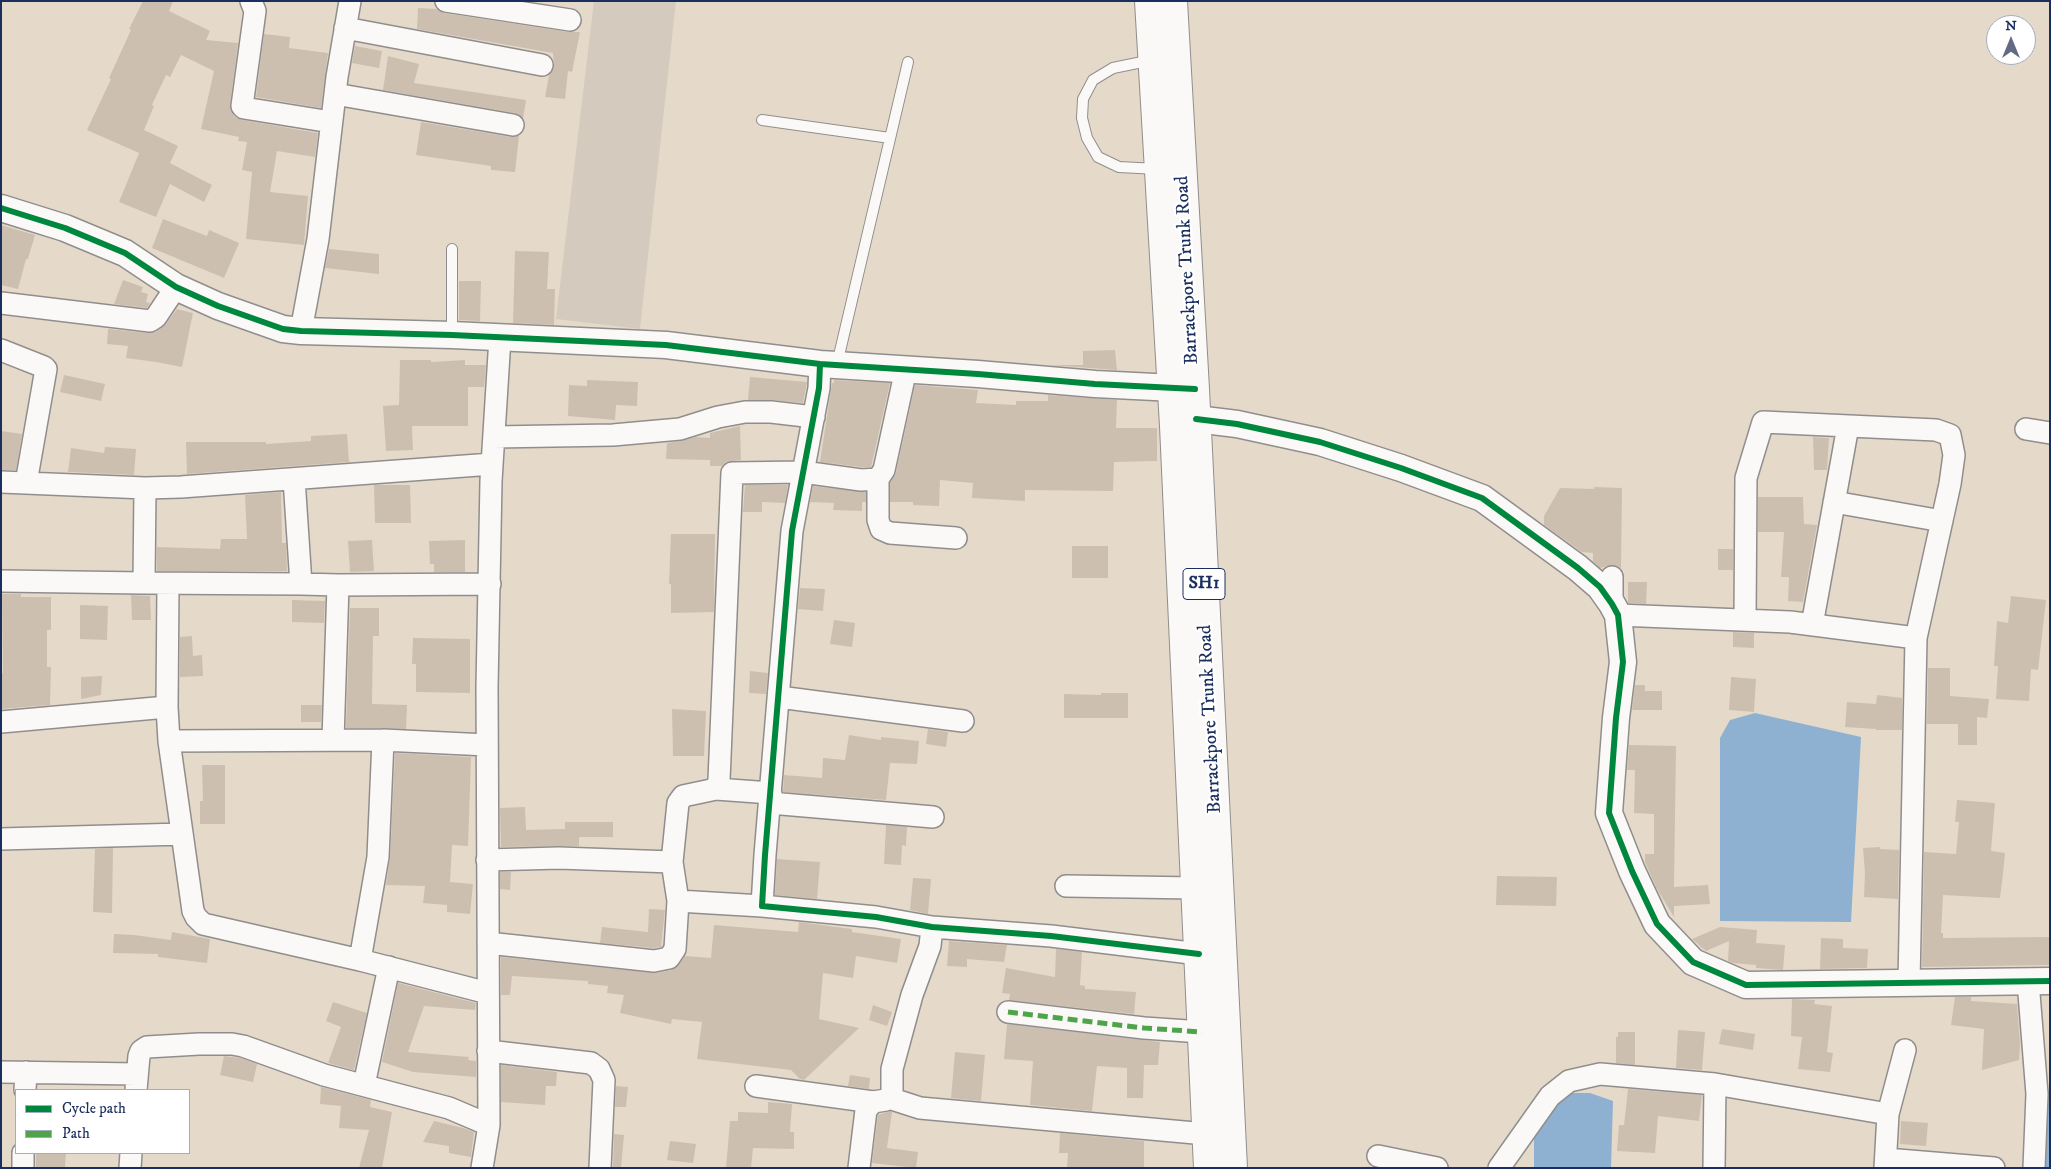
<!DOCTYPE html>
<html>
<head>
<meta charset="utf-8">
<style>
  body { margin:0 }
  #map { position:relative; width:2051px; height:1169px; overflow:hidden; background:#e5dac9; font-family:"IM FELL DW Pica",serif }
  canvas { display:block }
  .frame { position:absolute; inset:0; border:2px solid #1b2f5e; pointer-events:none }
  .legend { position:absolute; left:15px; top:1089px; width:175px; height:65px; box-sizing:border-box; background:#fff; border:1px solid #a4acbf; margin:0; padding:6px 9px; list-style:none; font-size:15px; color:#1b2f5e }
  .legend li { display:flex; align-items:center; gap:10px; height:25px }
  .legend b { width:25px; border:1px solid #a4acbf }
  .north { position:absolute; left:1986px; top:15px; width:50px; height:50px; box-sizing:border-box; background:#fff; border:1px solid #a4acbf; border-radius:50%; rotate:0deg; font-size:14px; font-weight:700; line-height:20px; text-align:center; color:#1b2f5e }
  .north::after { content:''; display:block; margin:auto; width:18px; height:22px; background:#626b83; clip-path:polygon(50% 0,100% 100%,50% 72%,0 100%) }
</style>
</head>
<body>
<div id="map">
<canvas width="2051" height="1169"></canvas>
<div class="frame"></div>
<ul class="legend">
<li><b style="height:6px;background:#00873e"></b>Cycle path</li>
<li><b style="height:6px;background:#4fa44a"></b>Path</li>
</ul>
<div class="north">N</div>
</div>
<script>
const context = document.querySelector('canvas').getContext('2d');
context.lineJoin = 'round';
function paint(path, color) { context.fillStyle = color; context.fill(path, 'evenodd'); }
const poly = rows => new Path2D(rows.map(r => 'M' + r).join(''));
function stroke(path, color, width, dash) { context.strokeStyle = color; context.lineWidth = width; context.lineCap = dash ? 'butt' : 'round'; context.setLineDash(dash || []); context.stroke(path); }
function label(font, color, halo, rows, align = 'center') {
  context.font = font + ' "IM FELL DW Pica",serif'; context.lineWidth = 4.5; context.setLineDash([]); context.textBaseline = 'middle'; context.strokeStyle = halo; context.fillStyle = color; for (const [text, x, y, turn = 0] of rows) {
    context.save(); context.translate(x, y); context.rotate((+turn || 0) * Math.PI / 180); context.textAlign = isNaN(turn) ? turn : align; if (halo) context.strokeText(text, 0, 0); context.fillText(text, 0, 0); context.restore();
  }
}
const industrial = poly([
  [594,1,676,1,640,329,556,319]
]);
const water = poly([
  [1755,713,1861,737,1851,922,1720,921,1720,738,1730,720],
  [2050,1087,2050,1168,2044,1168,2046,1093],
  [1560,1093,1590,1093,1613,1101,1611,1168,1534,1168,1534,1133]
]);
const building = poly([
  [143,1,173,1,169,11,210,31,206,40,238,43,230,104,230,110,235,117,242,120,318,133,315,157,277,151,270,192,308,196,304,245,246,239,252,172,242,170,247,142,238,141,239,137,201,129,214,71,181,55,170,77,166,75,152,105,154,106,144,130,178,146,170,163,212,185,204,202,170,184,156,217,119,202,139,153,87,130,111,79,109,78,131,30,129,29],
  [418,8,437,9,444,13,568,32,580,32,572,72,568,71,565,99,545,97,549,75,554,68,553,53,417,29],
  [264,34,290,37,289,48,328,53,321,108,256,97],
  [355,46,382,51,379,68,352,63],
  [388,56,419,64,414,83,526,100,523,119,515,113,383,90],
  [421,122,511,137,519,136,515,172,491,170,491,166,416,155],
  [163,219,207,236,209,230,239,243,224,278,152,248],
  [1,225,35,235,28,259,26,259,18,289,1,285],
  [329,249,379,254,379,274,325,268],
  [515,251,549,252,547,289,555,289,554,325,513,323],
  [123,280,143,287,141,292,148,294,146,302,150,303,147,308,114,304],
  [459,281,481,281,480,321,459,320],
  [177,309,193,313,182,367,156,362,126,358,128,346,107,344,108,329,148,333,156,332,166,324],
  [1115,350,1117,370,1049,365,1083,365,1083,351],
  [400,360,431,360,431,362,465,360,465,365,486,365,484,387,468,387,468,426,412,426,413,450,386,451,383,406,399,405],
  [64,375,105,384,101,401,60,392],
  [750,377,807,382,803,403,772,400,748,400],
  [587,380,638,382,637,406,616,405,615,420,568,416,569,385,587,386],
  [834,380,890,383,871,467,861,467,820,462,832,383,834,383],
  [915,385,978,390,976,403,1016,405,1016,401,1048,401,1048,395,1117,400,1116,428,1157,428,1157,461,1114,462,1113,491,1025,490,1025,501,972,498,973,483,940,480,939,506,913,505,913,502,890,502,890,483,896,473],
  [740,426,741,460,726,462,722,466,710,466,710,460,666,459,667,443,681,441,696,437,710,438,710,433],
  [1,431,22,434,16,470,1,470],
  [347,434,349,462,187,474,186,442,266,442,266,444,311,441,311,436],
  [1813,437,1829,438,1827,470,1814,470],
  [105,447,136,449,134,475,68,472,71,448,104,453],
  [374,485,410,485,411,523,375,523],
  [745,485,788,485,785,503,762,502,762,512,743,512],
  [813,486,866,492,866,502,862,502,862,511,833,510,834,503,810,502],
  [1594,487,1622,488,1621,568,1612,565,1600,568,1593,561,1593,553,1582,552,1544,525,1544,516,1560,488,1594,489],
  [281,492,282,543,286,543,287,571,157,571,157,547,220,549,221,539,247,539,245,495],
  [1758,497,1803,497,1804,524,1817,525,1803,602,1788,601,1789,577,1781,577,1784,532,1758,532],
  [671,534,715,534,714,612,671,613,671,584,669,584],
  [372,540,374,571,350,572,348,541],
  [465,540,465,572,434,572,434,564,430,564,429,541],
  [1072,546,1108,546,1108,578,1072,578],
  [1718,549,1733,549,1733,570,1718,570],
  [1628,582,1647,582,1646,604,1628,603],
  [800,588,825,589,823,611,798,609],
  [2,594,21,594,21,597,51,597,51,630,47,630,47,667,51,667,50,705,1,709,1,673,3,673],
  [131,595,150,596,151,620,132,620],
  [2011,596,2046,600,2038,670,2031,669,2029,701,1996,699,1998,666,1994,666,1997,621,2008,623],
  [292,600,325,601,324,623,292,622],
  [80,605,108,606,107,640,80,639],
  [350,608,379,608,379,636,373,636,372,704,407,705,406,729,346,728],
  [834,620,855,623,852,647,830,644],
  [1733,632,1754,633,1754,648,1733,647],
  [192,636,193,656,202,655,203,676,180,677,180,637],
  [413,638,470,639,470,693,416,692,416,664,412,664],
  [1928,668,1950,668,1950,696,1989,699,1987,718,1977,717,1977,745,1958,745,1958,724,1927,724],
  [750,671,768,673,766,694,749,693],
  [102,676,101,695,81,699,81,677],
  [1731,677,1756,679,1754,712,1729,710],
  [1635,685,1645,685,1645,691,1662,691,1662,710,1632,710],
  [1101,693,1128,693,1128,718,1064,718,1064,694,1101,695],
  [1877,695,1902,698,1902,730,1876,730,1876,729,1845,727,1847,702,1876,704],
  [301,705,322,705,321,722,301,722],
  [672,709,706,711,704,756,673,756],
  [928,729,948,732,946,747,926,744],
  [849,735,881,740,881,737,919,741,917,764,890,763,886,800,783,792,784,775,822,778,823,758,845,760],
  [1629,745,1676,746,1674,887,1708,885,1710,904,1674,906,1674,917,1657,889,1645,862,1645,854,1654,854,1654,814,1634,813,1635,770,1627,770],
  [395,753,471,757,468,846,452,845,450,882,473,884,470,914,447,912,447,905,423,903,425,886,386,885,390,858],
  [202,765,225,765,225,824,200,824,200,801,203,801],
  [1957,800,1995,803,1991,851,2005,853,2003,874,2000,898,1943,895,1941,933,1943,933,1943,938,2050,937,2050,965,1922,967,1924,852,1956,854,1959,822,1955,822],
  [525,807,526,830,565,829,565,822,613,822,613,837,579,837,579,846,501,847,500,808],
  [886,825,907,827,906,846,902,845,901,865,884,864],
  [1880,847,1880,849,1899,850,1898,899,1864,897,1865,873,1863,848],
  [113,848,112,913,93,912,95,849],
  [777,859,820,862,817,899,775,895],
  [500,872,511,872,510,890,500,889],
  [1497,876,1557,877,1556,906,1496,905],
  [913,878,931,879,928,914,910,910],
  [649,909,665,910,661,947,653,948,600,943,602,927,648,932],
  [799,922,852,929,852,932,901,939,897,963,856,956,853,978,823,973,819,1019,859,1028,804,1080,800,1079,791,1070,697,1059,702,1022,672,1019,671,1024,620,1013,624,995,607,993,608,986,588,984,588,981,512,976,510,995,501,995,501,957,656,973,672,970,679,965,685,956,711,958,714,925,798,932],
  [1720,927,1757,930,1756,943,1785,945,1783,970,1756,968,1756,965,1733,963,1728,961,1729,941,1706,951,1692,939],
  [172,932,210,939,207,963,158,957,158,954,113,953,114,934,134,935,171,940],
  [1821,938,1843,939,1843,948,1868,949,1867,968,1820,969],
  [949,941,1007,945,1004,962,967,959,967,967,947,966],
  [1056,949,1082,952,1080,985,1085,986,1085,989,1136,992,1134,1014,1009,1000,1010,994,1002,993,1006,968,1055,977],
  [398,983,476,1003,475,1010,424,1006,408,1052,469,1057,468,1060,476,1061,476,1077,413,1072,382,1062],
  [1955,997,1971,997,1971,1001,2017,1004,2020,1044,2019,1060,1982,1070,1984,1029,1951,1025],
  [1792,999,1815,1000,1814,1004,1832,1006,1827,1052,1833,1053,1830,1072,1798,1069,1802,1037,1791,1036],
  [333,1002,367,1013,354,1070,328,1063,341,1027,326,1021],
  [873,1005,892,1012,887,1026,869,1020],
  [1007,1024,1160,1042,1158,1065,1144,1065,1143,1098,1127,1098,1127,1068,1097,1066,1092,1111,1030,1105,1033,1061,1004,1059],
  [1722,1029,1755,1034,1753,1050,1719,1044],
  [1678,1030,1705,1032,1702,1070,1676,1068],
  [1618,1032,1635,1032,1635,1065,1616,1063,1616,1037,1618,1037],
  [955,1052,985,1055,981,1101,951,1098],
  [224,1056,240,1058,257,1064,253,1082,220,1075],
  [501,1065,557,1072,556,1086,546,1086,545,1105,501,1102],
  [850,1075,870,1078,869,1089,848,1086],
  [616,1086,628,1087,626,1107,615,1107],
  [321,1087,371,1100,370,1107,392,1112,382,1168,359,1168,369,1130,339,1128,341,1106,320,1104],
  [1628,1089,1702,1095,1699,1121,1658,1116,1655,1153,1617,1151,1619,1125,1624,1125],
  [768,1102,792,1104,790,1132,794,1132,794,1149,753,1148,751,1168,726,1168,730,1121,738,1121,738,1112,768,1113],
  [890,1111,892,1112,887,1148,918,1152,916,1168,872,1163,878,1115],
  [434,1121,463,1128,474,1132,471,1157,449,1153,449,1146,423,1142],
  [1901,1121,1928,1123,1926,1146,1900,1144],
  [1060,1133,1144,1141,1144,1168,1067,1168,1068,1153,1059,1153],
  [614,1134,624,1135,621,1168,613,1168],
  [670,1141,696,1144,693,1163,667,1160],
  [36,1153,66,1153,65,1168,36,1168]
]);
const service = poly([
  [1152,60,1113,68,1093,80,1083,99,1082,118,1087,138,1098,157,1119,167,1158,169],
  [762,120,890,138],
  [452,249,452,334],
  [837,364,908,62]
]);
const minor = poly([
  [251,1,255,11,242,106,244,108,331,122],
  [446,1,570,20],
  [345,28,542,65],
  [335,94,513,125],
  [1,303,150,321,156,317,176,287],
  [301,331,318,239,337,77,350,1],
  [1,350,44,367,46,369,26,483],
  [820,364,819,388,792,531,765,855,762,906,876,917,932,927,1051,936,1199,954],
  [2026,429,2050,433],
  [494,437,613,435,680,429,718,417,745,412,771,412,814,417],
  [294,479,301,584],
  [878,479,878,520,881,529,890,533,956,538],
  [1,482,145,488,181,487,492,464],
  [145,488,144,583,301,584,338,585,490,584],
  [1834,502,1942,521],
  [1,581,144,583],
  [1612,604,1612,577],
  [1618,615,1790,622,1916,638,1909,982],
  [1745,620,1746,478,1763,422,1936,430,1950,435,1954,455,1950,484,1916,638],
  [1812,625,1848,426],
  [779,697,963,721],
  [167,707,169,741,193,911,196,917,203,924,360,960,378,857,383,740],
  [1,722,167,707,168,584],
  [333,740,338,585],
  [169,741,383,740,487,745],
  [716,789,771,793],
  [770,803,933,817],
  [1,839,182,834],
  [487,860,559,858,672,862],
  [1066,886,1195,888],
  [678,901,762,906],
  [932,927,930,946,912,995,892,1069,892,1099,920,1108,1206,1134],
  [488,943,654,961,669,958,675,949,678,901,672,862,678,803,683,796,716,789,719,780,732,473,803,472,861,480,878,479,884,470,906,369],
  [360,960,488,993],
  [2028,981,2037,1094,2034,1168],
  [1008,1012,1144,1028,1202,1032],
  [488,1051,591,1063,599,1069,604,1080,600,1168],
  [1,1072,137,1074],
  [1715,1084,1888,1114],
  [364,1085,389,967],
  [756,1086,873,1102],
  [25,1090,26,1072],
  [136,1090,139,1056,141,1051,147,1047,199,1044,232,1044,243,1046,324,1075,449,1108,489,1125],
  [1378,1156,1437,1168],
  [1886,1159,1994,1168],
  [23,1168,23,1153],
  [130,1168,131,1153],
  [482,1168,489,1125,487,687,491,481,500,338],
  [859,1168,866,1110,873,1102,886,1100],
  [1499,1168,1550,1096,1569,1081,1600,1074,1715,1084,1714,1168],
  [1885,1168,1888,1114,1905,1050]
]);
const tertiary = poly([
  [1,208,65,228,125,253,176,287,218,306,283,329,301,331,452,335,666,345,820,364,978,374,1095,384,1194,389],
  [1196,419,1237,424,1320,442,1401,468,1482,498,1578,568,1600,587,1612,604,1618,615,1623,662,1616,718,1609,813,1632,871,1657,924,1693,962,1746,985,2050,981]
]);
const primary = poly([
  [1149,1,1174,426,1208,1168],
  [1173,1,1195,389,1233,1168]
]);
const quiet = poly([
  [1008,1012,1144,1028,1202,1032]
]);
const cycleway = poly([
  [1,208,65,228,125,253,176,287,218,306,283,329,301,331,452,335,666,345,820,364,978,374,1095,384,1195,389],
  [820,364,819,388,792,531,765,855,762,906,876,917,932,927,1051,936,1199,954],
  [1196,419,1237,424,1320,442,1401,468,1482,498,1578,568,1600,587,1612,604,1618,615,1623,662,1616,718,1609,813,1632,871,1657,924,1693,962,1746,985,2050,981]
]);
const shields = [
  [1204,584,42]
];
const shieldNames = [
  ["SH1",1204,584]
];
const streetNames = [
  ["Barrackpore Trunk Road",1188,270,-93],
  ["Barrackpore Trunk Road",1211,719,-93]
];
paint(industrial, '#d4cabe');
paint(water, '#8eb1d2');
paint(building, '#ccbfb0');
stroke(service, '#908e8d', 12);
stroke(minor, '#908e8d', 24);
stroke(tertiary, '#908e8d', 29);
stroke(primary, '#908e8d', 30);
stroke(service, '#fbf9f7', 10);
stroke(minor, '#fbf9f7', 21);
stroke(tertiary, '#fbf9f7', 26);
stroke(primary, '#fbf9f7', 28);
stroke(quiet, '#4fa44a', 5, [10, 5]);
stroke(cycleway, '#00873e', 6);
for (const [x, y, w] of shields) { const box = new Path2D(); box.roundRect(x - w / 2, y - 15.5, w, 31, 4); context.fillStyle = '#fff'; context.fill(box); stroke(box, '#1b2f5e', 1); }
label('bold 18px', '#1b2f5e', null, shieldNames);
label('19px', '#1b2f5e', '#fff', streetNames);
</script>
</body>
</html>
